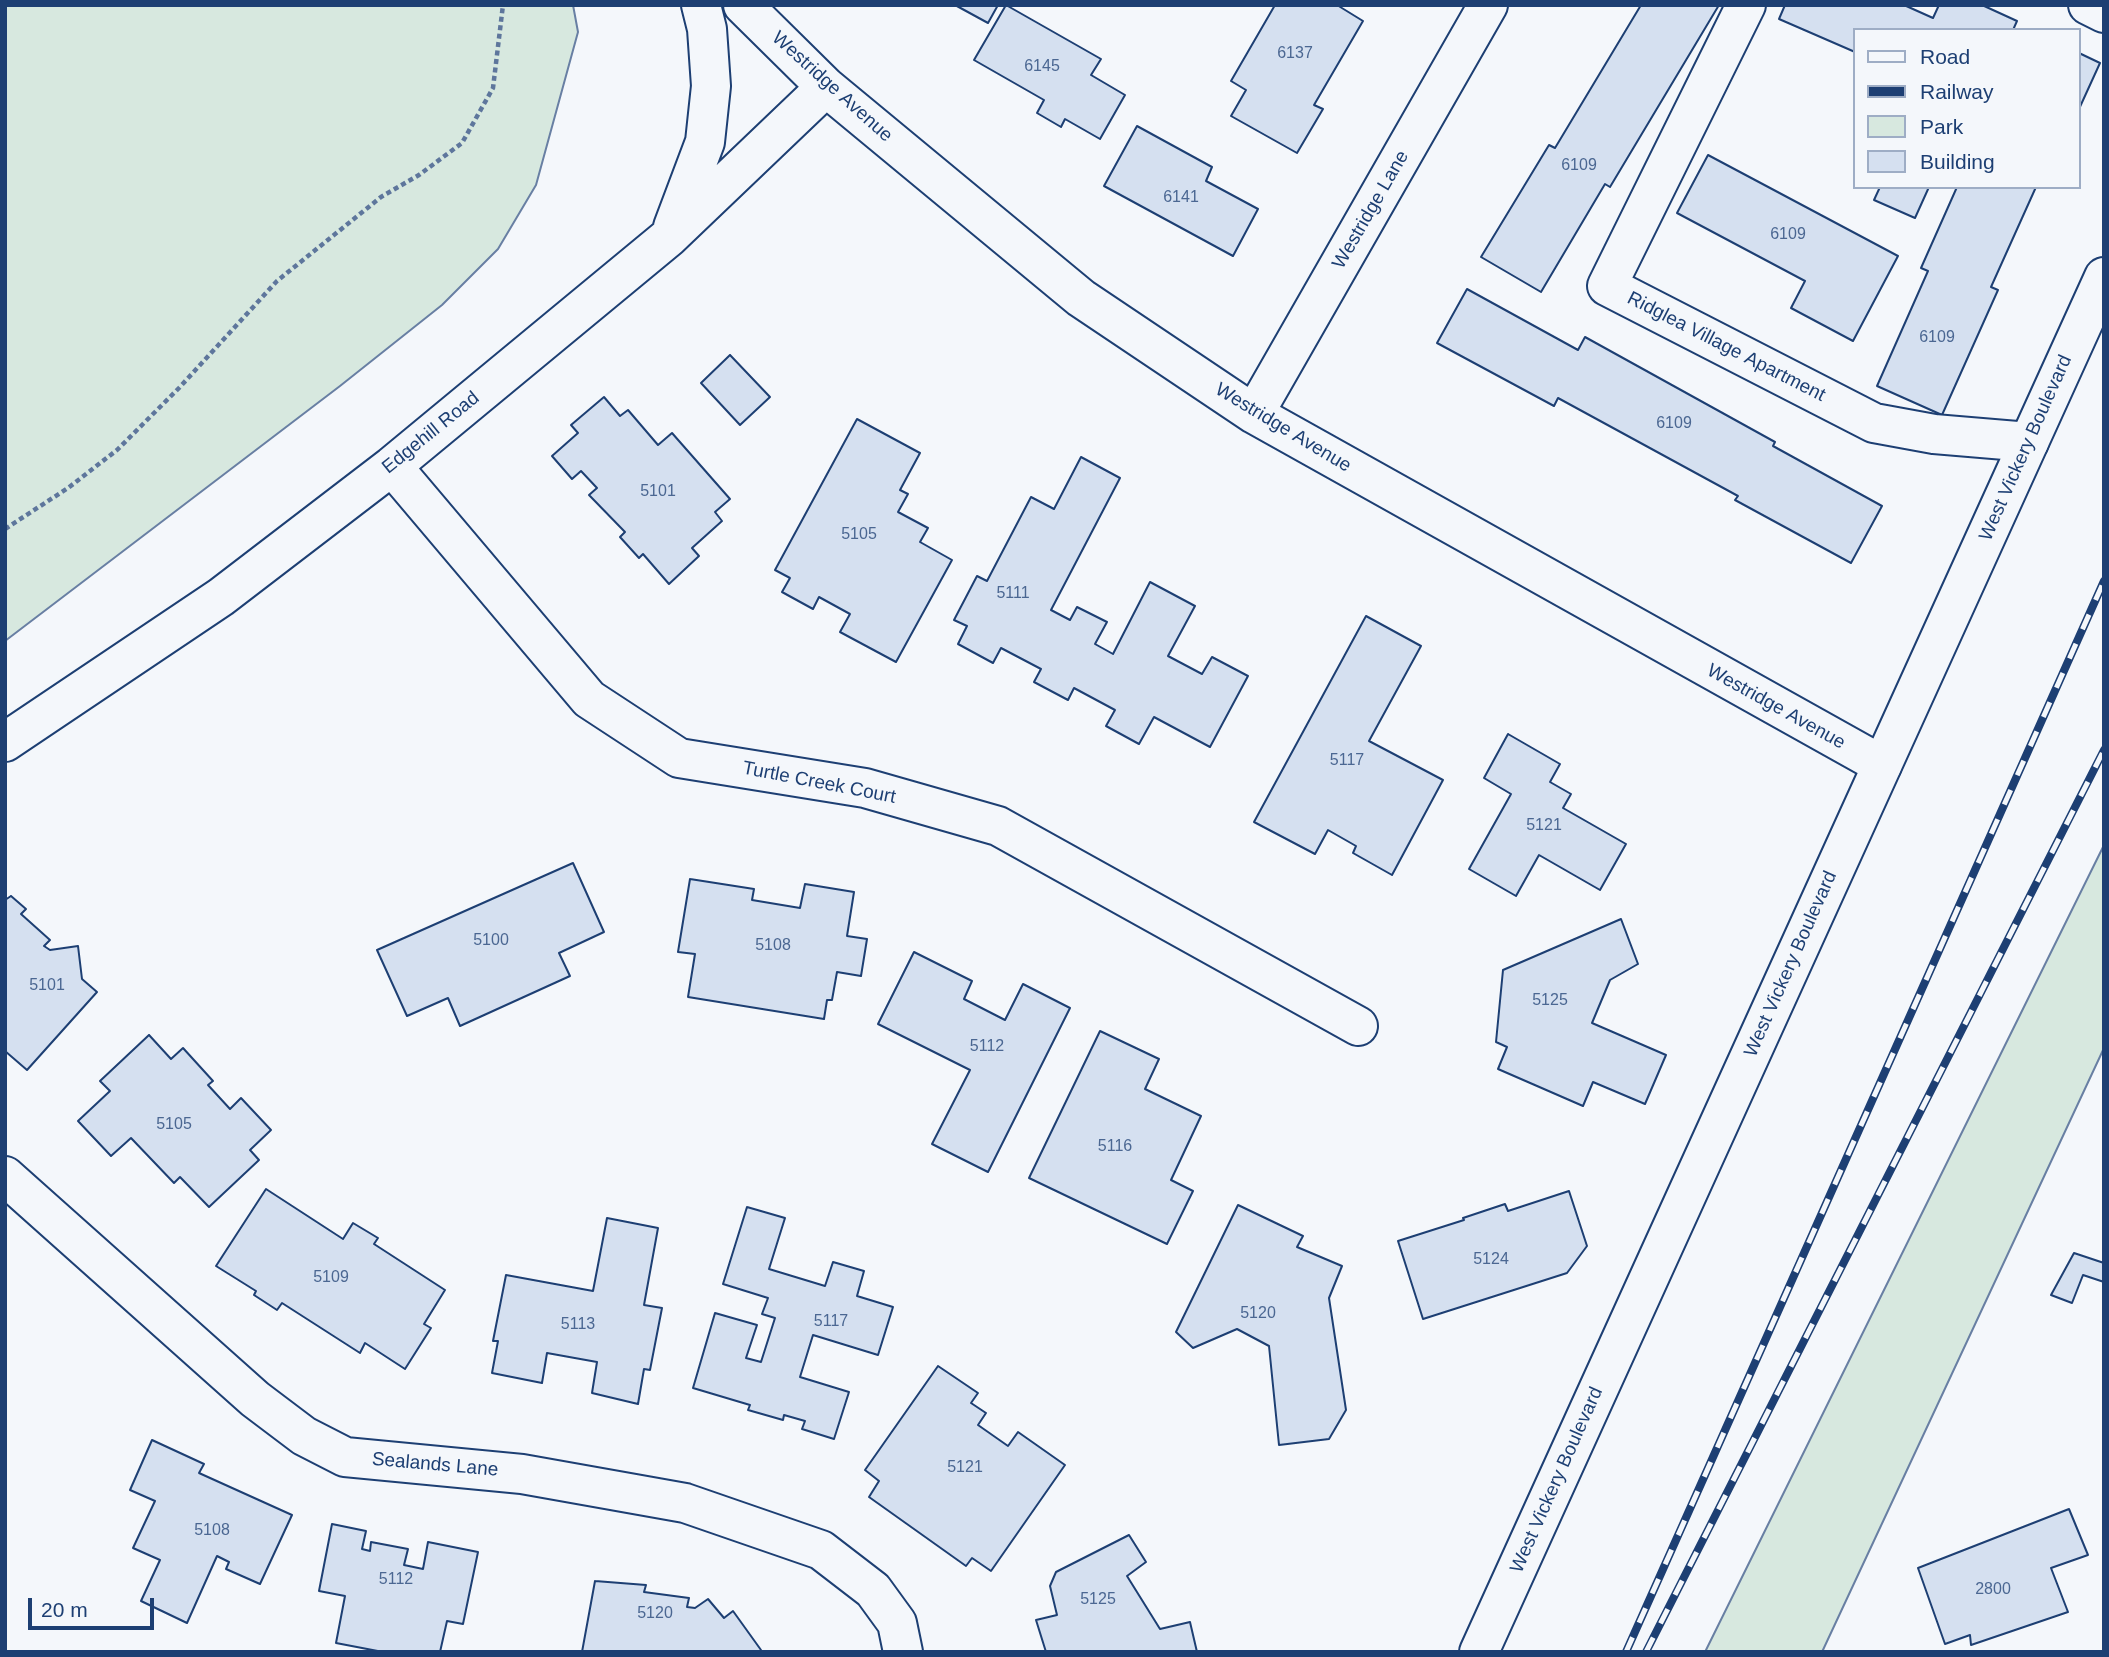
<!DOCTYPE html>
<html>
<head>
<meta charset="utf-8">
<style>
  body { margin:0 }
  #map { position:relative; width:2109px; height:1657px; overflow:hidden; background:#f4f7fb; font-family:Helvetica,sans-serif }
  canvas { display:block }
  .frame { position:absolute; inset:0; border:7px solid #1d3f73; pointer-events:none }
  .legend { position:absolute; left:1853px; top:28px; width:228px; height:161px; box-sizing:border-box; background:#f4f7fb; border:2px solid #9eadc5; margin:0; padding:9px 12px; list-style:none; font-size:21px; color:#1d3f73 }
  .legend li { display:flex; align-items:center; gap:14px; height:35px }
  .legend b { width:35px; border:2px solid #9eadc5 }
  .scale { position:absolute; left:28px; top:1598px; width:126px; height:32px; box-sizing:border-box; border:4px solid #1d3f73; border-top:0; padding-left:9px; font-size:21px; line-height:24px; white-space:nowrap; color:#1d3f73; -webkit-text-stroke:5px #f4f7fb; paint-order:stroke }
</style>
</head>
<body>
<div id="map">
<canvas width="2109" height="1657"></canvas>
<div class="frame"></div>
<ul class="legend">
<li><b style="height:9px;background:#f4f7fb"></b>Road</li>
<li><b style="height:9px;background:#1d3f73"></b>Railway</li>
<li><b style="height:19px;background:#d7e8df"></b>Park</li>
<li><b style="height:19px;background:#d5e0f0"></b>Building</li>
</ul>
<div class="scale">20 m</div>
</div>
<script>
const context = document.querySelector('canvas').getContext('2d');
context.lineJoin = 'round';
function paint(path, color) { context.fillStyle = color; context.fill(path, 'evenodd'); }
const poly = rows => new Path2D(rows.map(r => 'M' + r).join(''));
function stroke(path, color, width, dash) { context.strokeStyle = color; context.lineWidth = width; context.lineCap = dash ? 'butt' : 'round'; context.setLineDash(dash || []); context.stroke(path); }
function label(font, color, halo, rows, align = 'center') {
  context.font = font + ' Helvetica,sans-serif'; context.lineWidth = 5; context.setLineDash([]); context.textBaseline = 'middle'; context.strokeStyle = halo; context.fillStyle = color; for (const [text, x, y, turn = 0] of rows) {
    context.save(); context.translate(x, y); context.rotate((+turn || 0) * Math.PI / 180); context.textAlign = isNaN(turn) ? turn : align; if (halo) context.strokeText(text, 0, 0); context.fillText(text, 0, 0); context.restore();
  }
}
const green = poly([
  [5,5,573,5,578,32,536,185,498,249,442,305,340,386,5,641,5,5],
  [2104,845,2104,1048,1822,1652,1705,1652,2104,845]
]);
const building = poly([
  [955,5,998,5,988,23,955,5],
  [1006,5,1101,59,1091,75,1125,95,1100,139,1065,119,1061,127,1037,113,1044,100,974,60,1006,5],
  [1275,5,1337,5,1363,21,1314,105,1323,109,1297,153,1231,116,1246,90,1231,81,1275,5],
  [1641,5,1719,5,1610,187,1605,184,1541,292,1481,257,1549,145,1555,148,1641,5],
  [1785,5,1904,5,1933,18,1939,5,1982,5,2017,21,2013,30,1855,30,1855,52,1779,19,1785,5],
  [2079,53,2100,63,2079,109,2079,53],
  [1137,126,1212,167,1206,181,1258,209,1233,256,1104,186,1137,126],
  [1708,155,1898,256,1853,341,1791,308,1805,281,1677,213,1708,155],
  [1880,187,1929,187,1915,218,1874,200,1880,187],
  [1957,187,2036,187,1991,287,1998,290,1942,415,1877,386,1928,271,1921,268,1957,187],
  [1467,289,1578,350,1585,337,1775,442,1773,446,1882,506,1851,563,1735,500,1738,496,1558,398,1554,406,1437,343,1467,289],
  [730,355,770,397,740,425,701,383,730,355],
  [604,397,620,416,628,410,658,445,672,433,730,499,715,512,722,521,692,548,699,556,669,584,643,554,639,558,620,537,625,532,589,495,597,488,581,471,572,479,552,456,578,433,571,425,604,397],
  [857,419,920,453,900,490,908,494,898,512,928,528,920,542,952,560,896,662,840,632,850,614,819,597,813,609,782,592,790,578,775,570,857,419],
  [1081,457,1120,478,1051,610,1070,620,1077,607,1107,622,1095,644,1113,654,1150,582,1195,606,1168,656,1202,674,1212,657,1248,676,1210,747,1154,717,1139,744,1106,726,1115,710,1074,688,1068,700,1034,682,1041,669,1001,648,993,663,958,644,967,626,954,620,977,576,987,581,1031,497,1054,509,1081,457],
  [1366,616,1421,646,1369,741,1443,780,1392,875,1353,853,1356,846,1328,830,1315,854,1254,822,1366,616],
  [1508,734,1560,764,1550,782,1571,794,1563,808,1626,844,1600,890,1539,855,1516,896,1469,869,1511,794,1484,778,1508,734],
  [573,863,604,932,559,953,570,976,460,1026,448,998,407,1016,377,950,573,863],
  [690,879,754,889,752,900,800,908,805,884,854,892,847,936,867,939,861,976,837,972,832,1000,827,1000,824,1019,688,997,695,954,678,952,690,879],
  [11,896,26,909,21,914,50,940,44,946,50,950,78,946,82,979,97,992,27,1070,5,1051,5,900,11,896],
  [1621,919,1638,964,1610,980,1592,1023,1666,1055,1645,1104,1593,1082,1583,1106,1498,1069,1507,1047,1496,1042,1503,970,1621,919],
  [914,952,972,981,964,999,1005,1020,1023,984,1070,1008,988,1172,932,1144,970,1070,878,1024,914,952],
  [1100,1031,1159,1059,1145,1089,1201,1116,1171,1180,1193,1191,1167,1244,1029,1178,1100,1031],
  [149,1035,171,1059,183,1048,213,1081,208,1085,230,1109,241,1098,271,1130,250,1150,259,1160,209,1207,180,1177,174,1183,131,1138,111,1156,78,1121,110,1091,100,1081,149,1035],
  [266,1189,343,1239,353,1223,378,1238,374,1244,445,1290,424,1324,431,1328,405,1369,365,1343,360,1353,282,1303,277,1310,254,1295,256,1291,216,1266,266,1189],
  [1569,1191,1587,1246,1567,1273,1423,1319,1398,1241,1464,1220,1463,1218,1505,1204,1508,1211,1569,1191],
  [1238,1205,1303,1236,1297,1247,1342,1266,1329,1298,1346,1410,1329,1439,1279,1445,1269,1346,1237,1329,1193,1348,1176,1332,1238,1205],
  [747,1207,785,1218,769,1269,825,1286,833,1262,864,1271,857,1296,893,1307,878,1355,813,1335,800,1377,849,1392,834,1439,802,1429,805,1421,784,1415,783,1420,748,1410,750,1405,693,1388,715,1313,757,1325,746,1358,761,1362,775,1318,762,1314,768,1298,723,1284,747,1207],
  [607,1218,658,1228,644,1305,662,1308,650,1370,644,1369,638,1404,592,1393,597,1362,547,1353,542,1383,492,1373,498,1341,493,1341,506,1275,593,1291,607,1218],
  [2074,1253,2104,1263,2104,1282,2083,1275,2072,1303,2051,1295,2074,1253],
  [938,1366,978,1393,971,1403,986,1413,978,1425,1008,1446,1018,1432,1065,1465,991,1571,972,1558,966,1566,869,1497,879,1481,865,1470,938,1366],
  [152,1440,204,1464,199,1473,292,1515,260,1584,226,1569,229,1562,217,1556,187,1623,141,1601,160,1560,133,1548,155,1501,130,1490,152,1440],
  [2069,1509,2088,1555,2051,1568,2068,1612,1971,1645,1970,1635,1945,1644,1918,1568,2069,1509],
  [332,1524,366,1531,362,1549,370,1551,371,1542,408,1549,404,1565,423,1569,428,1542,478,1552,463,1624,447,1621,440,1652,383,1652,336,1643,345,1596,319,1591,332,1524],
  [1129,1535,1146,1562,1127,1576,1160,1629,1190,1622,1197,1652,1046,1652,1036,1620,1057,1615,1050,1586,1056,1572,1129,1535],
  [595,1581,646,1585,644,1592,689,1598,687,1607,695,1608,708,1599,724,1618,733,1611,761,1650,759,1652,582,1652,595,1581]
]);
const path = poly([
  [5,529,68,488,117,450,179,388,277,281,381,197,419,175,462,143,493,88,503,5]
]);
const minor = poly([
  [743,5,826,87,1081,298,1254,414,1882,765],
  [1746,5,1607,286,1874,423,1934,434,2029,442],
  [2088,5,2104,13],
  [673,227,705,142,711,86,707,29,701,5],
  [1254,414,1488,5],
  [392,466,589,699,679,758,865,788,998,826,1358,1026],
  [5,742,221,597,392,466,669,237,826,87],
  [5,1176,255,1399,304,1436,345,1457,522,1474,685,1503,821,1550,873,1590,897,1623,903,1652]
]);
const major = poly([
  [1479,1652,2104,277]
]);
const rail = poly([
  [1626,1652,2104,581],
  [1646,1652,2104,750]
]);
const numberNames = [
  ["6137",1295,54],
  ["6145",1042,67],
  ["6109",1579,166],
  ["6141",1181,198],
  ["6109",1788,235],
  ["6109",1937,338],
  ["6109",1674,424],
  ["5101",658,492],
  ["5105",859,535],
  ["5111",1013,594],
  ["5117",1347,761],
  ["5121",1544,826],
  ["5100",491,941],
  ["5108",773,946],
  ["5101",47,986],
  ["5125",1550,1001],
  ["5112",987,1047],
  ["5105",174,1125],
  ["5116",1115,1147],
  ["5124",1491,1260],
  ["5109",331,1278],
  ["5120",1258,1314],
  ["5117",831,1322],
  ["5113",578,1325],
  ["5121",965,1468],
  ["5108",212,1531],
  ["5112",396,1580],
  ["2800",1993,1590],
  ["5125",1098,1600],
  ["5120",655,1614]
];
const streetNames = [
  ["Westridge Avenue",832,87,42],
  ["Westridge Lane",1371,210,-60],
  ["Ridglea Village Apartment",1726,347,27],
  ["Westridge Avenue",1283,428,31],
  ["Edgehill Road",431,433,-39],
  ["West Vickery Boulevard",2026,448,-66],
  ["Westridge Avenue",1776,707,29],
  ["Turtle Creek Court",819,783,11],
  ["West Vickery Boulevard",1791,964,-66],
  ["Sealands Lane",435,1465,5],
  ["West Vickery Boulevard",1557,1480,-66]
];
paint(green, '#d7e8df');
stroke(green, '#687fa3', 2);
paint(building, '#d5e0f0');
stroke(building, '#1d3f73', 2);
stroke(minor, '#1d3f73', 42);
stroke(major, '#1d3f73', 42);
stroke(path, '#5e769c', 4.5, [5, 3.5]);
stroke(minor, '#f4f7fb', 38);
stroke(major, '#f4f7fb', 38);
stroke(rail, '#1d3f73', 8);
stroke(rail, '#f4f7fb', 5, [16]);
label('16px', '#4b6792', null, numberNames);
label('19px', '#1d3f73', '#f4f7fb', streetNames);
</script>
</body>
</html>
